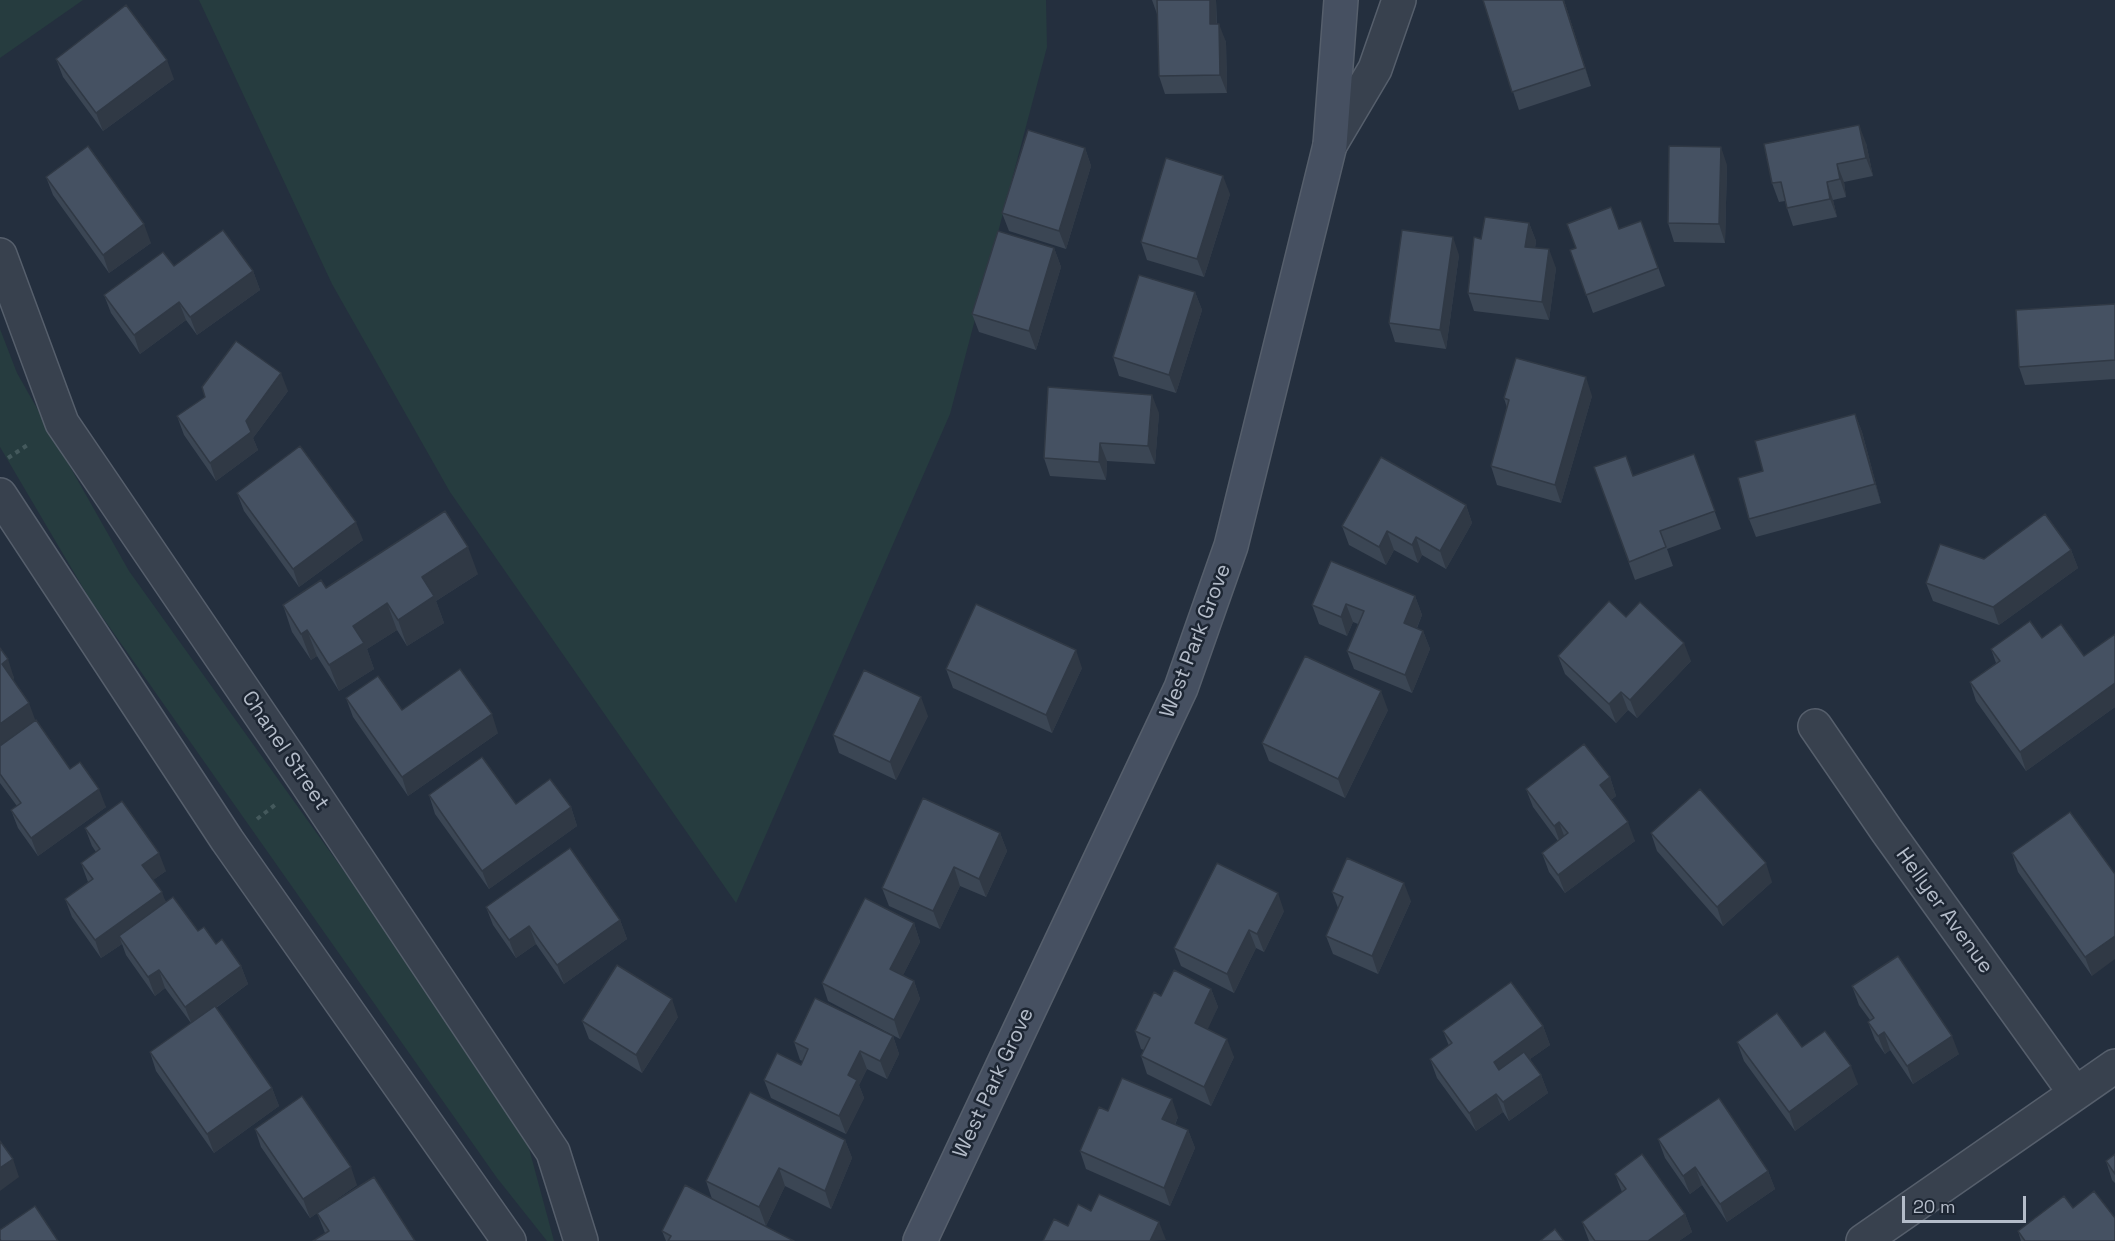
<!DOCTYPE html>
<html>
<head>
<meta charset="utf-8">
<style>
  body { margin:0 }
  #map { position:relative; width:2115px; height:1241px; overflow:hidden; background:#242f3e; font-family:"Space Grotesk",sans-serif }
  canvas { display:block }
  .scale { position:absolute; left:1902px; top:1196px; width:124px; height:27px; box-sizing:border-box; border:3px solid #b4bcc9; border-top:0; padding-left:8px; font-size:18px; line-height:21px; white-space:nowrap; color:#b4bcc9; -webkit-text-stroke:4px #1d2633; paint-order:stroke }
</style>
</head>
<body>
<div id="map">
<canvas width="2115" height="1241"></canvas>
<div class="scale">20 m</div>
</div>
<script>
const context = document.querySelector('canvas').getContext('2d');
context.lineJoin = 'round';
function paint(path, color) { context.fillStyle = color; context.fill(path, 'evenodd'); }
const poly = rows => new Path2D(rows.map(r => 'M' + r).join(''));
function stroke(path, color, width, dash) { context.strokeStyle = color; context.lineWidth = width; context.lineCap = dash ? 'butt' : 'round'; context.setLineDash(dash || []); context.stroke(path); }
function label(font, color, halo, rows, align = 'center') {
  context.font = font + ' "Space Grotesk",sans-serif'; context.lineWidth = 5; context.setLineDash([]); context.textBaseline = 'middle'; context.strokeStyle = halo; context.fillStyle = color; for (const [text, x, y, turn = 0] of rows) {
    context.save(); context.translate(x, y); context.rotate((+turn || 0) * Math.PI / 180); context.textAlign = isNaN(turn) ? turn : align; if (halo) context.strokeText(text, 0, 0); context.fillText(text, 0, 0); context.restore();
  }
}
const green = poly([
  [0,0,83,0,0,58],
  [199,0,1046,0,1047,47,950,414,736,903,450,492,332,284],
  [0,329,17,373,129,571,356,888,527,1141,554,1241,547,1241,497,1178,89,598,0,447]
]);
const path = poly([
  [8,458,29,444],
  [257,819,275,805]
]);
const minor = poly([
  [0,255,62,423,306,782,553,1152,581,1241],
  [0,495,227,840,509,1241],
  [1815,726,1887,831,2075,1093],
  [1863,1241,2115,1066]
]);
const tertiary = poly([
  [1330,145,1375,69,1399,0]
]);
const secondary = poly([
  [920,1241,1181,688,1231,546,1330,145,1341,0]
]);
const wall = poly([
  [1152,0,1216,0,1217,24,1226,42,1227,93,1165,94,1159,76,1157,14],
  [1483,0,1564,0,1591,86,1519,110],
  [56,59,174,79,103,131,63,77],
  [1866,143,1873,176,1844,182,1846,197,1833,200,1837,217,1793,226,1787,208,1785,201,1779,202,1772,183],
  [1085,148,1091,166,1066,249,1009,231,1002,213],
  [1727,165,1725,243,1674,242,1668,223],
  [46,177,151,243,109,273,53,195],
  [1230,194,1204,277,1147,260,1141,242],
  [1641,221,1665,286,1593,313,1570,250],
  [1529,223,1536,241,1535,248,1556,268,1549,320,1474,311,1468,293,1481,239],
  [1054,248,1061,267,1036,350,979,332,972,314],
  [1459,255,1446,349,1395,342,1389,323],
  [174,266,253,271,260,290,197,335,186,320,140,354,111,313,104,295],
  [1195,292,1202,310,1176,393,1119,376,1113,357],
  [2115,304,2115,379,2025,385,2019,367],
  [288,391,253,438,258,450,216,481,184,435,177,416],
  [1592,396,1561,503,1497,485,1491,466,1507,408,1504,398],
  [1159,413,1155,464,1107,461,1106,480,1050,476,1044,458],
  [1855,414,1862,432,1881,503,1756,537,1749,519,1763,471],
  [1694,454,1721,529,1667,549,1673,566,1635,580,1594,467,1633,476],
  [237,493,363,540,299,587,244,511],
  [1466,505,1472,523,1446,569,1422,555,1418,563,1394,550,1386,565,1349,545,1342,526],
  [2071,550,2078,568,1999,625,1933,601,1926,583,1984,559],
  [478,574,436,601,444,623,407,646,397,630,367,649,374,669,339,691,317,656,311,660,292,632,283,605,326,588],
  [1415,596,1422,615,1417,628,1423,631,1430,649,1412,693,1354,669,1347,651,1358,624,1353,622,1347,636,1319,624,1312,605],
  [1626,617,1691,661,1637,718,1628,710,1616,723,1565,674,1558,656],
  [2115,634,2115,707,2026,771,1976,701,1970,682,1996,663,1991,649,2042,638,2084,656],
  [0,648,14,678,13,679,35,721,70,769,106,807,38,856,18,828,11,810,17,806,0,783],
  [1082,668,1052,733,953,688,946,669],
  [346,698,402,710,498,733,408,796,353,717],
  [1388,710,1345,798,1269,761,1262,743],
  [928,716,896,780,839,753,833,735],
  [1610,777,1616,796,1611,800,1635,841,1565,893,1549,872,1542,853,1558,841,1533,807,1526,789],
  [429,795,516,804,571,807,577,826,489,889,435,814],
  [85,828,166,871,153,880,166,902,198,931,216,944,241,966,248,984,216,1008,272,1088,279,1106,214,1153,156,1071,150,1052,191,1023,165,988,155,996,126,955,122,944,101,958,72,917,65,899,88,882,81,863,96,852,92,846],
  [1000,833,1007,851,986,897,960,886,940,929,889,906,882,888],
  [1651,833,1772,882,1723,926,1657,851],
  [2012,853,2115,874,2092,976,2018,872],
  [1332,892,1411,901,1378,974,1333,954,1326,936,1338,908],
  [486,907,620,920,627,939,564,984,536,944,516,958,493,925],
  [1284,911,1264,952,1256,948,1234,993,1181,966,1174,948],
  [914,923,920,942,903,975,914,981,920,999,900,1039,828,1001,822,983],
  [1852,986,1959,1054,1913,1084,1890,1050,1885,1054,1875,1040,1868,1022,1870,1020,1859,1005],
  [1211,989,1218,1007,1207,1029,1234,1057,1211,1106,1147,1074,1141,1056,1144,1050,1141,1049,1135,1031,1161,996],
  [678,1017,642,1073,589,1039,582,1021],
  [1543,1026,1550,1045,1530,1059,1541,1075,1548,1093,1509,1121,1503,1112,1476,1131,1437,1078,1430,1059,1449,1046,1443,1031],
  [893,1036,899,1054,887,1079,867,1069,859,1085,864,1098,846,1134,771,1098,764,1080,801,1065,803,1061,800,1060,794,1042],
  [1737,1042,1802,1047,1858,1084,1795,1131,1744,1061],
  [1108,1111,1178,1117,1175,1125,1188,1130,1195,1148,1170,1206,1086,1169,1080,1151],
  [255,1129,357,1185,310,1218,261,1147],
  [1658,1139,1768,1171,1775,1189,1727,1222,1702,1185,1690,1194,1665,1158],
  [845,1140,852,1158,831,1209,785,1186,766,1226,716,1201,794,1241,666,1241,662,1231,712,1199,706,1181],
  [2115,1154,2115,1183,2112,1180,2106,1161],
  [1615,1174,1685,1214,1692,1232,1679,1241,1589,1241,1582,1222,1622,1192],
  [2073,1208,2115,1241,2021,1241,2018,1231],
  [317,1213,415,1241,325,1233]
]);
const shadedWall = poly([
  [1210,0,1216,0,1217,43,1210,24],
  [1563,0,1564,0,1591,86,1585,68],
  [1219,24,1226,42,1227,93,1220,75],
  [167,60,174,79,103,131,96,113],
  [1859,125,1866,143,1873,176,1866,158],
  [1721,147,1727,165,1725,243,1719,224],
  [1085,148,1091,166,1066,249,1059,231],
  [1837,164,1844,182,1846,197,1840,179],
  [1223,176,1230,194,1204,277,1197,259],
  [1827,182,1833,200,1837,217,1830,199],
  [1529,223,1536,241,1532,265,1525,247],
  [144,224,151,243,109,273,103,255],
  [1453,237,1459,255,1446,349,1440,330],
  [1054,248,1061,267,1036,350,1029,331],
  [1549,249,1556,268,1549,320,1542,302],
  [253,271,260,290,197,335,190,317],
  [1195,292,1202,310,1176,393,1169,375],
  [179,302,186,320,140,354,134,335],
  [281,373,288,391,253,438,258,450,216,481,210,463,246,421],
  [1586,377,1592,396,1561,503,1555,485],
  [1152,395,1159,413,1155,464,1148,446],
  [1855,414,1862,432,1881,503,1875,484],
  [1100,443,1107,461,1106,480,1099,462],
  [1466,505,1472,523,1446,569,1440,551],
  [356,522,363,540,299,587,293,569],
  [1387,531,1394,550,1386,565,1379,547],
  [1416,537,1422,555,1418,563,1412,545],
  [468,547,478,574,436,601,444,623,407,646,398,620,422,577],
  [2071,550,2078,568,1999,625,1993,607],
  [1415,596,1422,615,1411,641,1404,623],
  [387,603,397,630,367,649,374,669,339,691,329,665,353,626],
  [1346,604,1353,622,1347,636,1341,617],
  [307,630,317,656,311,660,301,634],
  [1423,631,1430,649,1412,693,1405,675],
  [1684,643,1691,661,1637,718,1630,700],
  [1076,650,1082,668,1052,733,1046,715],
  [8,659,14,678,9,683,2,664],
  [2115,683,2115,707,2026,771,2020,752],
  [1381,691,1388,710,1345,798,1338,779],
  [1621,692,1628,710,1616,723,1609,704],
  [921,697,928,716,896,780,890,762],
  [29,703,36,722,0,746,0,724],
  [492,714,498,733,408,796,402,777],
  [1610,777,1616,796,1606,804,1600,785],
  [99,789,106,807,38,856,31,838],
  [571,807,577,826,489,889,482,871],
  [1559,822,1566,841,1561,845,1554,826],
  [1628,822,1635,841,1565,893,1558,875],
  [1000,833,1007,851,986,897,979,879],
  [159,853,166,871,149,883,142,865],
  [1766,863,1772,882,1723,926,1717,907],
  [954,867,960,886,940,929,933,911],
  [1404,883,1411,901,1378,974,1372,956],
  [162,892,169,911,119,936,122,944,101,958,95,940],
  [1278,893,1284,911,1264,952,1257,934],
  [620,920,627,939,564,984,557,965],
  [914,923,920,942,897,987,890,969],
  [529,926,536,944,516,958,509,940],
  [1249,930,1256,948,1234,993,1227,974],
  [2115,936,2115,959,2092,976,2085,957],
  [241,966,248,984,192,1025,185,1007],
  [159,970,165,988,155,996,148,977],
  [914,981,920,999,900,1039,894,1020],
  [1211,989,1218,1007,1202,1042,1195,1023],
  [672,999,678,1017,642,1073,636,1055],
  [1543,1026,1550,1045,1500,1080,1494,1062],
  [1884,1032,1890,1050,1885,1054,1878,1036],
  [893,1036,899,1054,887,1079,880,1061],
  [1952,1036,1959,1054,1913,1084,1907,1066],
  [1227,1039,1234,1057,1211,1106,1204,1087],
  [860,1051,867,1069,859,1085,864,1098,846,1134,839,1116,848,1075],
  [1851,1066,1858,1084,1795,1131,1789,1112],
  [1541,1075,1548,1093,1509,1121,1503,1102],
  [272,1088,279,1106,214,1153,207,1134],
  [1496,1094,1503,1112,1476,1131,1469,1113],
  [1172,1099,1178,1117,1169,1138,1162,1119],
  [1188,1130,1195,1148,1170,1206,1164,1188],
  [845,1140,852,1158,831,1209,825,1191],
  [13,1159,19,1177,0,1191,0,1168],
  [351,1167,357,1185,310,1218,303,1199],
  [1695,1167,1702,1185,1690,1194,1683,1176],
  [779,1168,785,1186,766,1226,759,1207],
  [1768,1171,1775,1189,1727,1222,1720,1204],
  [1685,1214,1692,1232,1679,1241,1648,1241],
  [1159,1222,1166,1240,1150,1241]
]);
const building = poly([
  [1157,0,1210,0,1210,24,1219,24,1220,75,1159,76,1157,0],
  [1483,0,1563,0,1585,68,1512,92,1483,0],
  [126,5,167,60,96,113,56,59,126,5],
  [1859,125,1866,158,1837,164,1840,179,1827,182,1830,199,1787,208,1781,182,1772,183,1764,144,1859,125],
  [1028,130,1085,148,1059,231,1002,213,1028,130],
  [88,146,144,224,103,255,46,177,88,146],
  [1669,146,1721,147,1719,224,1668,223,1669,146],
  [1166,158,1223,176,1197,259,1141,242,1166,158],
  [1611,207,1619,229,1641,221,1658,268,1586,295,1570,250,1576,248,1567,224,1611,207],
  [1485,217,1529,223,1525,247,1549,249,1542,302,1468,293,1474,237,1481,239,1485,217],
  [223,230,253,271,190,317,179,302,134,335,104,295,163,252,174,266,223,230],
  [1402,230,1453,237,1440,330,1389,323,1402,230],
  [998,231,1054,248,1029,331,972,314,998,231],
  [1139,275,1195,292,1169,375,1113,357,1139,275],
  [2115,304,2115,360,2019,367,2016,310,2115,304],
  [236,341,281,373,246,421,251,432,210,463,177,416,205,397,202,387,236,341],
  [1516,358,1586,377,1555,485,1491,466,1509,400,1504,398,1516,358],
  [1048,387,1152,395,1148,446,1100,443,1099,462,1044,458,1048,387],
  [1855,414,1875,484,1749,519,1738,478,1763,471,1755,441,1855,414],
  [300,446,356,522,293,569,237,493,300,446],
  [1694,454,1715,511,1660,531,1666,547,1629,562,1594,467,1626,456,1633,476,1694,454],
  [1381,457,1466,505,1440,551,1416,537,1412,545,1387,531,1379,547,1342,526,1381,457],
  [445,511,468,547,422,577,434,596,398,620,387,603,353,626,364,643,329,665,307,630,301,634,283,605,321,580,326,588,445,511],
  [2045,514,2071,550,1993,607,1926,583,1940,544,1984,559,2045,514],
  [1331,561,1415,596,1404,623,1423,631,1405,675,1347,651,1364,611,1346,604,1341,617,1312,605,1331,561],
  [1609,601,1626,617,1640,602,1684,643,1630,700,1621,692,1609,704,1558,656,1609,601],
  [976,604,1076,650,1046,715,946,669,976,604],
  [2030,621,2042,638,2061,624,2084,656,2115,634,2115,683,2020,752,1970,682,2000,661,1991,649,2030,621],
  [0,648,8,659,2,664,29,703,0,724,0,648],
  [1305,656,1381,691,1338,779,1262,743,1305,656],
  [460,669,492,714,402,777,346,698,378,676,402,710,460,669],
  [864,670,921,697,890,762,833,735,864,670],
  [36,720,70,769,80,762,99,789,31,838,11,810,21,803,0,774,0,746,36,720],
  [1584,744,1610,777,1600,785,1628,822,1558,875,1542,853,1568,833,1559,822,1554,826,1526,789,1584,744],
  [482,757,516,804,550,779,571,807,482,871,429,795,482,757],
  [1700,789,1766,863,1717,907,1651,833,1700,789],
  [923,798,1000,833,979,879,954,867,933,911,882,888,923,798],
  [122,801,159,853,142,865,162,892,95,940,65,899,93,879,81,863,100,849,85,828,122,801],
  [2070,812,2115,874,2115,936,2085,957,2012,853,2070,812],
  [570,848,620,920,557,965,529,926,509,940,486,907,570,848],
  [1347,858,1404,883,1372,956,1326,936,1343,897,1332,892,1347,858],
  [1217,863,1278,893,1257,934,1249,930,1227,974,1174,948,1217,863],
  [173,897,198,931,204,927,216,944,222,939,241,966,185,1007,159,970,148,977,119,936,173,897],
  [865,898,914,923,890,969,914,981,894,1020,822,983,865,898],
  [1898,956,1952,1036,1907,1066,1884,1032,1878,1036,1868,1022,1874,1018,1852,986,1898,956],
  [617,965,672,999,636,1055,582,1021,617,965],
  [1174,970,1211,989,1195,1023,1227,1039,1204,1087,1141,1056,1150,1038,1135,1031,1154,992,1161,996,1174,970],
  [1511,982,1543,1026,1494,1062,1499,1070,1524,1052,1541,1075,1503,1102,1496,1094,1469,1113,1430,1059,1452,1043,1443,1031,1511,982],
  [815,998,893,1036,880,1061,860,1051,848,1075,857,1080,839,1116,764,1080,777,1053,801,1065,808,1049,794,1042,815,998],
  [215,1006,272,1088,207,1134,150,1052,215,1006],
  [1777,1013,1802,1047,1825,1031,1851,1066,1789,1112,1737,1042,1777,1013],
  [1122,1078,1172,1099,1162,1119,1188,1130,1164,1188,1080,1151,1099,1107,1108,1111,1122,1078],
  [750,1092,845,1140,825,1191,779,1168,759,1207,706,1181,750,1092],
  [302,1096,351,1167,303,1199,255,1129,302,1096],
  [1719,1098,1768,1171,1720,1204,1695,1167,1683,1176,1658,1139,1719,1098],
  [0,1141,13,1159,0,1168,0,1141],
  [1642,1154,1685,1214,1648,1241,1595,1241,1582,1222,1626,1189,1615,1174,1642,1154],
  [2115,1154,2115,1174,2106,1161,2115,1154],
  [374,1177,415,1241,313,1241,329,1231,317,1213,374,1177],
  [685,1185,794,1241,668,1241,671,1236,662,1231,685,1185],
  [2094,1191,2115,1218,2115,1241,2025,1241,2018,1231,2064,1196,2073,1208,2094,1191],
  [1099,1194,1159,1222,1150,1241,1043,1241,1054,1219,1068,1226,1078,1204,1091,1211,1099,1194],
  [35,1206,58,1241,1,1241,0,1239,0,1230,35,1206],
  [1555,1229,1564,1241,1540,1241,1555,1229]
]);
const streetNames = [
  ["West Park Grove",1196,641,-69],
  ["Chanel Street",285,751,56],
  ["Hellyer Avenue",1944,911,54],
  ["West Park Grove",994,1083,-65]
];
paint(green, '#263c3f');
stroke(minor, '#565f6c', 36);
stroke(tertiary, '#565f6c', 36);
stroke(secondary, '#565f6c', 36);
stroke(path, '#44595c', 4, [4.5, 4.5]);
stroke(minor, '#38414e', 33);
stroke(tertiary, '#38414e', 33);
stroke(secondary, '#465061', 33);
paint(wall, '#3b4654');
paint(shadedWall, '#303945');
paint(building, '#455162');
stroke(building, '#303945', 1.5);
label('21px', '#b4bcc9', '#1d2633', streetNames);
</script>
</body>
</html>
